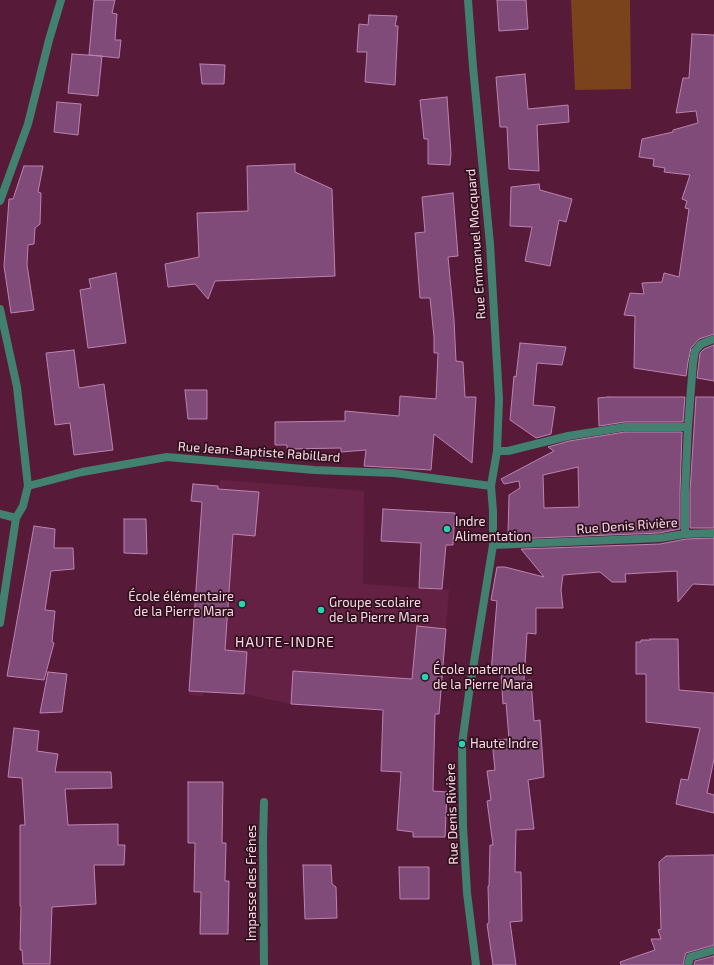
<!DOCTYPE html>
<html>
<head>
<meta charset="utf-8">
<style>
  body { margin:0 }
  canvas { display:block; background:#571a39 }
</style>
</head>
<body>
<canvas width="714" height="965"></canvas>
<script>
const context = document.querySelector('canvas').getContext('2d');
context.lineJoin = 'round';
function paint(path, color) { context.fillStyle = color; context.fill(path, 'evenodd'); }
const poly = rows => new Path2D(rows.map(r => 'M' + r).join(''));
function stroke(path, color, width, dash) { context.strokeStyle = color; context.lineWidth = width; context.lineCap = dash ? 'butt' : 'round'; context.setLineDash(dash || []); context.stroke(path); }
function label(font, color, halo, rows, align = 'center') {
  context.font = font + ' "Exo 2",sans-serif'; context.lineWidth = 3.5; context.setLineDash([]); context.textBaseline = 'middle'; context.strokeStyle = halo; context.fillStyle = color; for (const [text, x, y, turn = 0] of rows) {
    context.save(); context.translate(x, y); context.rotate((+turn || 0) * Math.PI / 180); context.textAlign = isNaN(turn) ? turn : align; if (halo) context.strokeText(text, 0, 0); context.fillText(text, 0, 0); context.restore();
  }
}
const built = poly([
  [221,480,364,491,363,584,449,590,439,714,291,704,244,694,204,692,203,696,189,695,202,502,191,501,193,484,218,486]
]);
const green = poly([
  [571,0,630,0,631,89,575,90]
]);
const building = poly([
  [94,0,115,0,112,13,117,14,115,40,121,40,119,58,89,55,94,0],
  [497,0,526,0,528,29,499,31,497,0],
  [369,15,397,16,395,26,398,26,395,85,365,82,367,52,357,52,359,24,368,25,369,15],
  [692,34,714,35,714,334,699,339,691,348,688,362,686,376,634,368,635,316,624,315,630,293,644,294,642,283,662,282,664,273,679,277,689,209,685,208,687,201,682,199,690,175,664,172,665,168,653,166,654,159,639,157,642,139,673,132,673,130,698,123,696,111,676,113,683,78,689,78,692,34],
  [72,54,102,56,98,96,68,93,72,54],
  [200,64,225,65,224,84,202,84,200,64],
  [525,74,528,109,568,105,569,122,537,125,539,171,509,169,507,127,500,127,496,77,525,74],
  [447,97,451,154,450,165,428,164,428,139,424,139,420,100,447,97],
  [57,102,81,104,78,135,54,132,57,102],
  [295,164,295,172,332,189,335,276,215,281,208,299,195,284,168,287,165,264,199,257,197,213,248,211,247,166,295,164],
  [24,166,43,166,38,192,41,193,40,224,35,228,34,244,28,245,27,265,34,310,11,313,4,266,9,199,13,199,24,166],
  [539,184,540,190,572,199,566,222,559,220,550,266,525,261,532,227,510,226,511,187,539,184],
  [453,193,458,256,448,257,454,320,456,361,463,362,465,397,476,397,472,463,434,434,431,470,364,466,366,450,341,452,341,448,287,449,287,445,275,445,275,422,345,421,345,411,399,416,400,396,436,399,438,353,434,353,434,337,430,298,420,298,415,233,425,232,422,197,453,193],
  [116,273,126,343,88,348,80,290,91,288,89,279,116,273],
  [520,343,566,347,562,365,537,363,533,405,555,407,551,434,536,438,510,420,514,376,516,377,520,343],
  [714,345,714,381,697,378,700,353,704,349,714,345],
  [74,350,79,388,104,384,113,450,74,455,70,423,55,425,46,353,74,350],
  [185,390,207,390,207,419,188,419,185,390],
  [608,397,685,397,683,422,625,422,599,426,598,398,608,397],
  [696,397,714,397,714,528,690,528,690,492,696,397],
  [625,432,682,432,680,492,680,529,659,533,512,539,508,534,509,495,520,488,519,481,504,484,501,479,554,451,548,447,569,441,625,432],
  [578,467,579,507,544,508,543,475,578,467],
  [193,484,218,486,218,489,259,492,255,536,233,534,225,650,247,652,244,694,189,691,202,502,191,501,193,484],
  [383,509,455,513,453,545,446,545,442,589,419,588,421,543,381,541,383,509],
  [124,519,146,519,147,554,124,553,124,519],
  [34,526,55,529,54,548,73,548,74,569,51,571,45,610,55,611,52,642,54,643,44,680,7,676,34,526],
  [714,538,714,585,693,584,678,602,677,571,625,574,626,582,612,582,600,572,563,575,561,590,563,608,536,608,536,634,527,633,524,681,531,680,534,721,540,720,544,777,528,780,534,829,516,830,515,872,521,872,522,921,510,922,516,965,493,965,487,924,489,923,488,886,489,886,490,845,493,845,487,801,491,800,487,771,495,770,492,740,509,739,506,703,503,704,501,673,491,672,497,601,491,600,497,567,505,567,544,577,521,549,660,544,686,539,714,538],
  [417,626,446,629,439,714,435,714,433,791,447,792,445,837,413,837,413,832,397,830,401,772,381,771,383,710,291,704,293,671,412,679,417,626],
  [650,639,678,639,679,690,714,693,714,759,707,793,714,795,714,813,676,804,681,779,688,780,700,728,646,722,646,674,636,674,636,642,641,642,641,640,651,640,650,639],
  [48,672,67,674,62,712,40,713,48,672],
  [14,728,39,731,37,751,58,754,55,772,111,772,112,788,65,789,68,825,118,824,118,845,125,845,124,865,94,865,96,904,52,907,50,964,23,964,22,950,20,950,21,906,20,906,20,825,25,825,22,778,8,777,14,728],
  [188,782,223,782,222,843,226,843,225,881,229,881,228,934,200,934,201,892,194,892,195,843,188,843,188,782],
  [714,855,714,945,686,953,685,956,683,965,621,965,620,962,655,950,651,939,661,939,658,930,661,929,659,862,666,856,714,855],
  [303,865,331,865,332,884,336,887,337,918,305,919,303,865],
  [399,867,429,867,429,899,400,899,399,867],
  [714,956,714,965,694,965,695,961,714,956]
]);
const street = poly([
  [468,0,473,67,490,244,499,399,497,451,491,486,493,511,493,545,469,693,462,744,463,826,467,893,476,965],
  [0,201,28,124,49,40,61,0],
  [0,309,17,387,28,486,23,506,16,518,0,623],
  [497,451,508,451,568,436,625,427,688,427],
  [28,486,82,472,167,457,314,470,394,473,491,486],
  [0,514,16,518],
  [685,534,685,492,688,427,693,363,695,351,701,344,714,339],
  [493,545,660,538,685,534,714,533],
  [264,802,263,839,264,965],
  [688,965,690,957,714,950]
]);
const markers = [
  [447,529,4,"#23d5af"],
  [242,604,4,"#23d5af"],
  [321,610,4,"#23d5af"],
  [425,677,4,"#23d5af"],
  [462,744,4,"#23d5af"]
];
const streetNames = [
  ["Rue Emmanuel Mocquard",476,244,-94],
  ["Rue Jean-Baptiste Rabillard",259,452,4],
  ["Rue Denis Rivière",627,526,-4],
  ["Rue Denis Rivière",452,814,-92],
  ["Impasse des Frênes",252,883,-90]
];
const poiNames = [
  ["Indre",455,522],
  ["Alimentation",455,537],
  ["École élémentaire",234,597,"right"],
  ["de la Pierre Mara",234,612,"right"],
  ["Groupe scolaire",329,603],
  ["de la Pierre Mara",329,618],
  ["École maternelle",433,670],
  ["de la Pierre Mara",433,685],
  ["Haute Indre",470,744]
];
const neighbourhoodNames = [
  ["HAUTE-INDRE",285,642]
];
paint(built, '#652143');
paint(green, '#7b431b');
paint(building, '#814b79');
stroke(building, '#bc82b2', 1);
stroke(street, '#42806f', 8);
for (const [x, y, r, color] of markers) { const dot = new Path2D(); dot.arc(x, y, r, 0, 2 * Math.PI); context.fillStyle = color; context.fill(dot); stroke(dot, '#2d121e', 1.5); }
label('13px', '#ffd7e7', '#2d121e', streetNames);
label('13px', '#ffd7e7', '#2d121e', poiNames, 'left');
context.letterSpacing = '1px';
label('14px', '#ffd7e7', '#2d121e', neighbourhoodNames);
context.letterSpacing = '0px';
</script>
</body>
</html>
